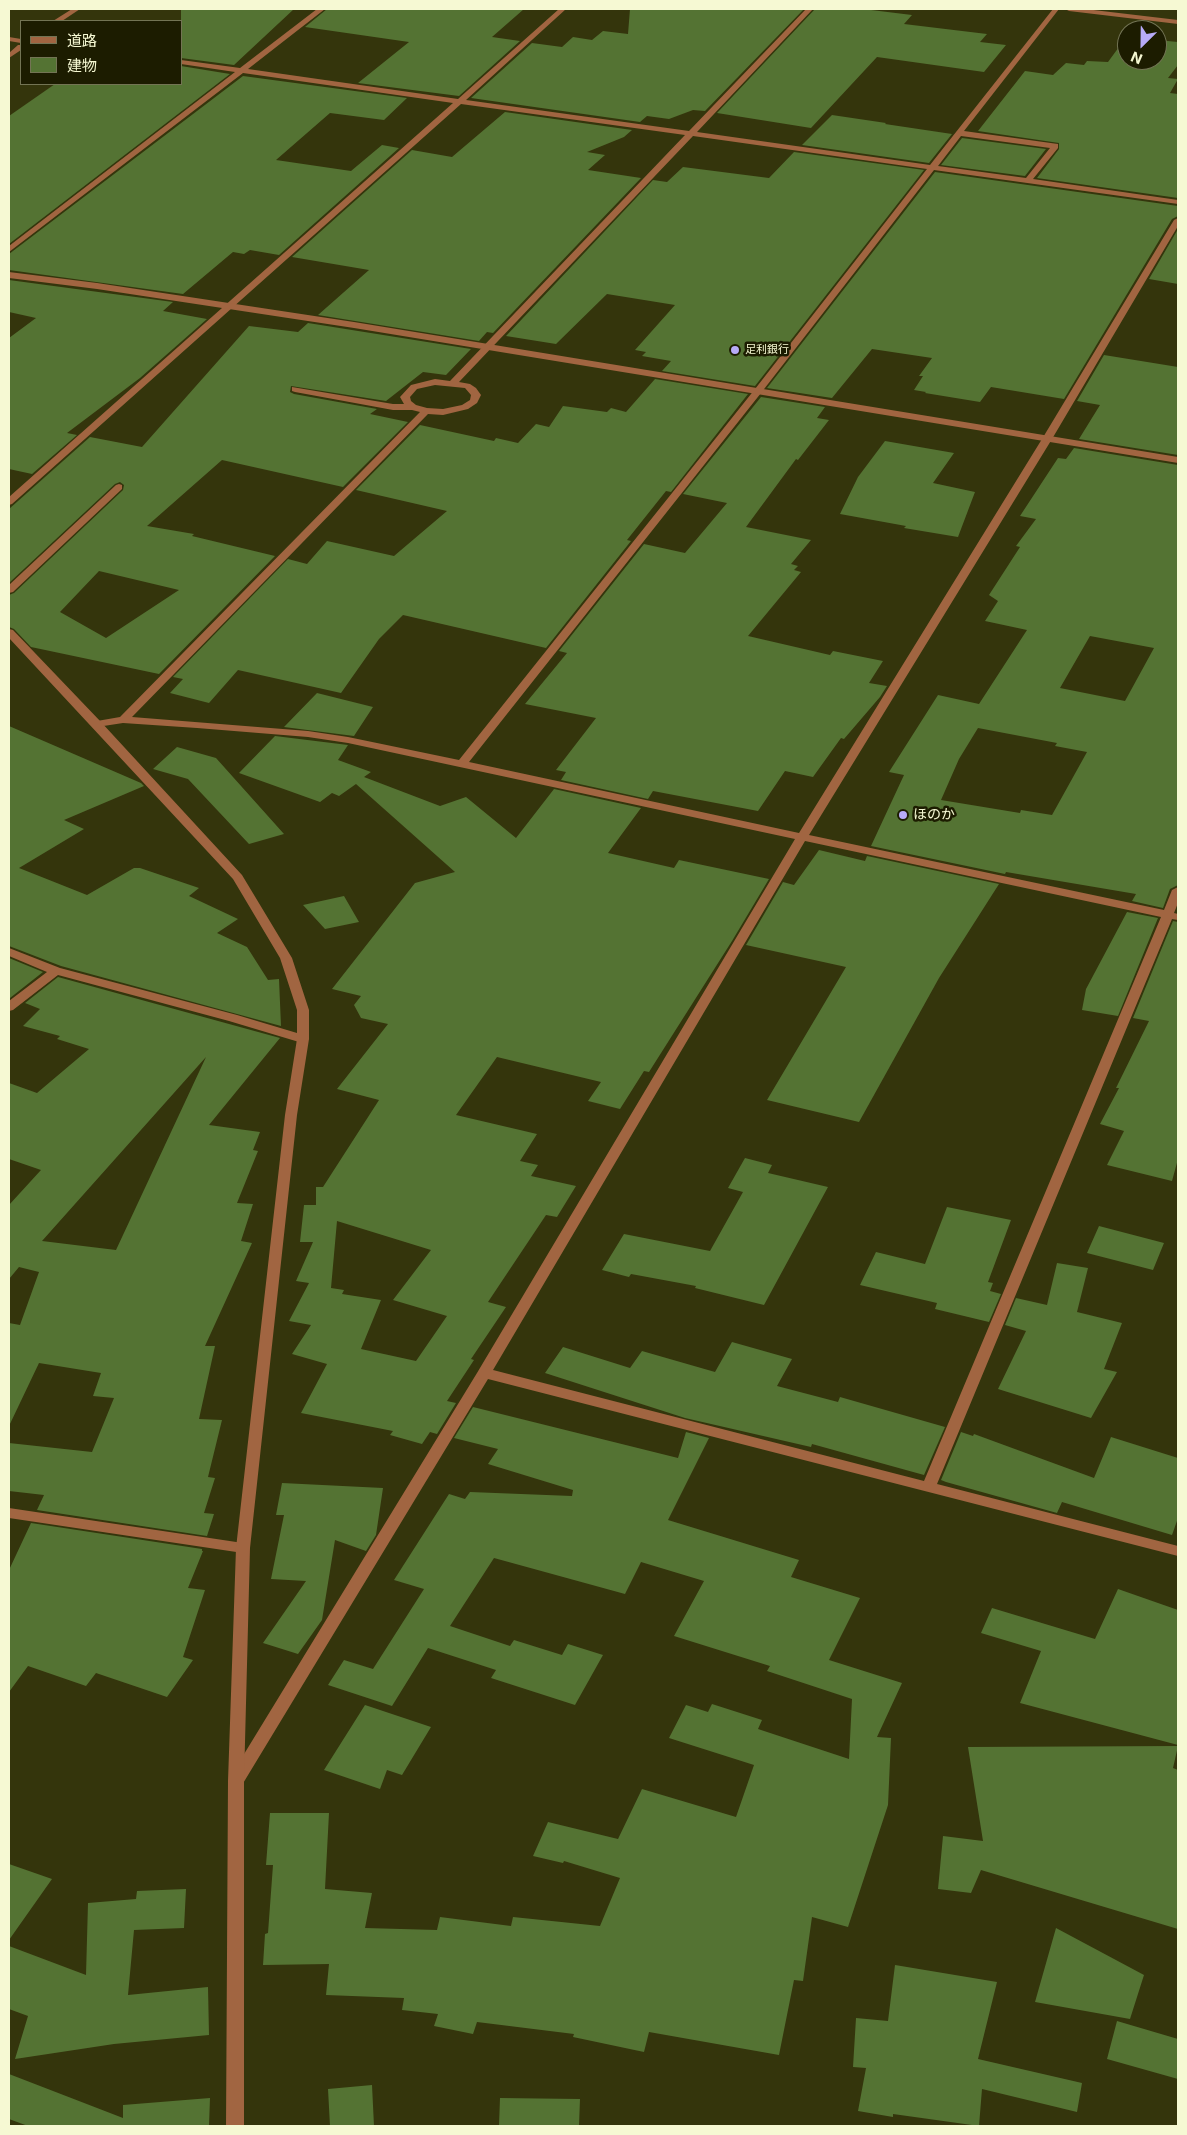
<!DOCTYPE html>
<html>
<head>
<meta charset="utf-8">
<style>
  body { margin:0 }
  #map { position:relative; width:1187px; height:2135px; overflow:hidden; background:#34350c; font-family:Inter,"Noto Sans JP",sans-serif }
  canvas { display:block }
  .frame { position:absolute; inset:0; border:10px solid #f6f9d3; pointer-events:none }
  .legend { position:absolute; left:20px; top:20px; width:162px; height:65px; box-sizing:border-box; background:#1c1c00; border:1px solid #737454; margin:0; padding:6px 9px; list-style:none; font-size:15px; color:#f6f9d3 }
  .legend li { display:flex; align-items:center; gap:10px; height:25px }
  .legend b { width:25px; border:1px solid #737454 }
  .north { position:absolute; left:1117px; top:20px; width:50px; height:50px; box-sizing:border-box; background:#1c1c00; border:1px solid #737454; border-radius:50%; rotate:203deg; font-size:14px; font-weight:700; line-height:20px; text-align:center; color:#f6f9d3 }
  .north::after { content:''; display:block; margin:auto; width:18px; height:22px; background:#b7abf8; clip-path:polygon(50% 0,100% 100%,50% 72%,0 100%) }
</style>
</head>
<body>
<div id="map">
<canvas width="1187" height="2135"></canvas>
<div class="frame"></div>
<ul class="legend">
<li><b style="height:6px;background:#a16541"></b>道路</li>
<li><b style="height:14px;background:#547333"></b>建物</li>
</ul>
<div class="north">N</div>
</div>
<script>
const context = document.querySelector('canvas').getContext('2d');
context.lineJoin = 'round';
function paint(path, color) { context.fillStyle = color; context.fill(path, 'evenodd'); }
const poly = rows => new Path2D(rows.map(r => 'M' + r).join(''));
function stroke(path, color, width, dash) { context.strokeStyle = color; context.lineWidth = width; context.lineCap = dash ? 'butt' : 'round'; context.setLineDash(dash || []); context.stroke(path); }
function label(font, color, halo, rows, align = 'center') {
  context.font = font + ' Inter,"Noto Sans JP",sans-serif'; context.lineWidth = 5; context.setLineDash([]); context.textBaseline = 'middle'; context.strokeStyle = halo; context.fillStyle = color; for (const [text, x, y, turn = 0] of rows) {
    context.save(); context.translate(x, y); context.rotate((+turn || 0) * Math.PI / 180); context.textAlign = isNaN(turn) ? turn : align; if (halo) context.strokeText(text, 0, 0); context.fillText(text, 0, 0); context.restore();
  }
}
const building = poly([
  [181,9,294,9,234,65,181,58],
  [327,9,524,9,492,37,520,41,459,96,358,83,409,42,305,27],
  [630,9,804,9,705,111,693,110,669,119,647,116,640,122,471,98,532,43,562,47,573,37,592,40,603,31,628,34],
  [815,9,863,9,912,15,904,24,987,34,980,42,1006,45,984,72,877,57,811,128,717,113],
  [1127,36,1127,60,1157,60,1157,40,1178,42,1178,65,1168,78,1178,79,1170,93,1178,94,1178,198,1037,178,1059,149,1059,143,978,131,1025,71,1053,75,1066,63,1084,65,1087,61,1108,62],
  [181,66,230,74,9,244,9,116,55,84,181,84],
  [243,76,407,98,384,120,330,113,276,160,351,171,382,145,399,148,279,255,250,250,244,254,233,252,183,294,9,270,9,254],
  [505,112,632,130,624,137,587,152,605,155,588,170,641,178,493,333,487,332,479,341,318,315,369,270,292,257,412,150,452,157],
  [832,115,886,123,885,124,952,134,929,163,802,145],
  [962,138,1046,149,1025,176,941,165],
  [794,152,924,170,755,386,662,371,671,361,642,356,646,352,635,350,675,305,607,294,556,344,506,336,653,180,667,182,683,167,769,178],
  [935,172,1178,206,1178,216,1172,219,1064,399,991,387,980,402,925,393,926,392,914,390,923,376,919,376,932,358,872,349,832,398,767,388],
  [1178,229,1178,284,1149,279],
  [9,280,173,302,163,311,207,319,140,378,67,433,77,435,32,474,9,469,9,338,36,318,9,312],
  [308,323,471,349,446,375,423,372,386,401,291,386,290,392,294,394,377,409,370,414,408,422,343,487,222,460,147,526,194,534,192,536,275,556,159,674,31,647,14,629,9,627,9,595,14,593,123,490,124,485,120,482,115,484,9,583,9,509,90,437,142,447,249,326,298,332],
  [99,571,179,590,106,638,60,612],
  [1104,355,1178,367,1178,455,1079,439,1100,405,1077,401],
  [655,379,748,394,671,492,666,491,627,540,631,541,546,648,403,615,379,639,341,693,238,670,209,703,170,693,183,679,173,677,288,559,307,564,327,541,394,556,447,511,356,490,420,425,494,441,496,438,518,443,536,424,549,427,563,406,607,412,611,408,626,412],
  [761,397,825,407,817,418,829,420,798,460,796,459,746,527,811,540,791,564,798,566,794,570,801,572,748,636,830,655,833,651,883,661,869,683,887,686,880,697,844,739,841,738,813,777,785,771,758,811,653,791,648,799,561,780,566,772,556,770,596,718,525,704,567,653,559,651,644,544,685,553,727,503,683,494],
  [885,441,954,453,933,483,975,492,958,537,904,528,906,526,840,514,858,477],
  [1074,448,1178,465,1178,885,1170,889,1163,908,1132,901,1136,894,1006,872,1005,874,871,846,904,775,889,772,938,695,979,704,1027,630,985,621,998,601,989,595,1020,547,1016,546,1036,519,1020,516,1058,458,1066,459],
  [1090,636,1154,648,1125,701,1060,688],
  [978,728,1057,743,1055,746,1087,752,1052,815,1021,810,1020,813,941,800,959,759],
  [317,693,373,707,354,736,284,727],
  [9,726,141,783,144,786,64,820,84,829,19,868,87,895,134,868,140,868,199,888,189,896,238,919,217,933,247,947,268,980,279,979,281,1026,61,966,9,946],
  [275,736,348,745,338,760,371,772,364,777,440,806,466,797,516,838,554,789,641,808,608,853,674,868,679,860,769,879,732,941,649,1072,644,1071,620,1109,588,1101,601,1082,497,1057,456,1115,537,1134,520,1161,538,1165,531,1176,576,1186,557,1217,546,1215,488,1302,506,1307,471,1359,474,1360,447,1401,456,1403,437,1434,430,1432,422,1444,390,1435,393,1431,301,1413,327,1364,292,1354,311,1325,289,1321,309,1283,296,1281,313,1242,300,1242,304,1205,316,1205,316,1187,323,1187,379,1100,337,1089,388,1024,361,1018,354,1005,361,996,332,989,415,883,455,872,356,784,339,796,332,793,320,802,239,773],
  [337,1221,431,1250,393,1300,447,1316,416,1361,361,1349,381,1300,342,1294,344,1290,331,1288],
  [177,747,216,758,284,834,249,844,188,779,153,769],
  [819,850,865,861,867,856,999,884,939,978,859,1122,767,1100,846,967,746,945,783,882,794,885],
  [344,896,359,922,325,929,303,905],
  [1127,912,1158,918,1118,1016,1082,1010,1086,989],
  [1173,921,1178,922,1178,1159,1172,1181,1107,1165,1124,1131,1100,1124,1119,1088,1116,1088,1149,1021,1133,1018],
  [9,958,43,972,10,998,9,997],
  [58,977,280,1038,209,1125,260,1132,253,1150,258,1151,237,1203,253,1204,241,1241,252,1243,205,1346,215,1346,199,1419,222,1420,208,1477,215,1478,204,1513,214,1514,207,1536,37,1510,44,1495,9,1491,9,1443,92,1452,114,1398,93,1396,101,1373,39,1363,9,1426,9,1323,20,1325,39,1272,19,1267,9,1279,9,1205,41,1170,9,1159,9,1083,37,1093,89,1049,57,1039,60,1036,23,1026,40,1009,25,1003],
  [206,1057,116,1250,42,1241],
  [745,1158,772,1165,768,1173,828,1187,764,1305,695,1288,696,1286,631,1274,629,1277,602,1270,624,1234,710,1251,743,1192,728,1188],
  [947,1207,1011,1220,988,1282,993,1283,990,1291,1001,1294,989,1322,935,1309,937,1303,860,1285,876,1252,925,1264],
  [1099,1226,1164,1243,1153,1270,1087,1253],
  [1057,1263,1088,1268,1077,1312,1122,1323,1104,1369,1117,1372,1091,1418,998,1389,1026,1331,1005,1325,1016,1298,1047,1305],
  [732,1342,792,1359,777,1386,838,1402,840,1397,945,1427,924,1475,812,1444,811,1447,685,1418,545,1373,563,1347,630,1368,642,1351,715,1372],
  [473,1407,678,1458,686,1432,709,1438,668,1520,799,1560,791,1577,860,1598,829,1660,902,1683,877,1737,891,1738,888,1805,848,1927,812,1917,803,1981,794,1980,779,2055,649,2032,644,2052,573,2037,574,2034,477,2022,473,2034,434,2026,438,2014,402,2010,404,1998,326,1995,329,1964,263,1965,265,1934,268,1933,273,1865,266,1865,270,1813,329,1813,325,1889,372,1893,365,1928,437,1930,440,1917,511,1926,513,1917,600,1926,620,1878,564,1861,563,1863,533,1856,548,1822,618,1839,642,1789,736,1817,754,1765,669,1738,686,1705,708,1712,712,1704,762,1720,758,1729,849,1759,852,1699,767,1671,770,1666,674,1636,704,1581,641,1562,625,1594,494,1558,450,1626,510,1646,514,1640,562,1655,568,1644,603,1655,575,1705,491,1678,496,1670,428,1648,392,1706,328,1685,344,1660,373,1669,424,1589,394,1580,449,1494,465,1499,470,1492,572,1496,573,1490,488,1464,498,1449,454,1438],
  [961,1432,973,1436,974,1434,1094,1478,1111,1437,1178,1458,1178,1518,1172,1535,1062,1502,1057,1513,946,1482,941,1480],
  [282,1483,383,1488,376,1535,366,1551,335,1540,322,1620,298,1654,263,1643,306,1581,271,1579,284,1515,276,1515],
  [31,1523,202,1549,202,1551,203,1551,188,1588,205,1590,183,1657,193,1660,167,1697,96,1673,86,1686,28,1666,9,1692,9,1570],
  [1118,1589,1178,1610,1178,1745,1020,1703,1041,1651,981,1633,992,1608,1095,1639],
  [365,1705,431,1727,402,1775,387,1770,380,1789,324,1770],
  [1178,1746,1173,1768,1178,1770,1178,1929,981,1870,971,1893,938,1889,943,1836,983,1841,968,1747],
  [9,1864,52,1879,9,1940],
  [186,1889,184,1928,134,1930,128,1995,208,1987,209,2035,114,2044,15,2059,28,2016,9,2009,9,1946,86,1975,88,1903,136,1899,137,1891],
  [1056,1928,1144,1975,1130,2019,1035,2002],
  [895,1965,997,1982,978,2059,1082,2083,1077,2112,982,2089,979,2126,893,2114,893,2117,858,2111,866,2068,853,2067,856,2018,888,2021],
  [1117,2021,1178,2039,1178,2079,1107,2059],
  [9,2074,123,2118,123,2105,210,2098,209,2126,28,2126,9,2119],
  [372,2085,374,2126,330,2126,328,2089],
  [500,2098,580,2099,579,2126,499,2126]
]);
const minor = poly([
  [72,9,80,9,62,21,53,21,72,9],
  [317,9,325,9,248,69,458,99,559,9,566,9,466,100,689,131,806,9,813,9,697,132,930,165,1053,9,1059,9,964,131,1058,144,1058,148,1033,179,1178,200,1178,204,934,170,761,393,469,762,799,833,1042,439,1174,220,1178,218,1178,226,1052,439,809,835,1164,910,1172,890,1178,887,1178,903,1174,913,1178,914,1178,920,1172,919,937,1484,1178,1546,1178,1556,488,1379,242,1785,236,1787,230,1785,228,1781,230,1777,477,1373,795,839,348,743,308,737,197,728,123,723,97,727,92,724,97,721,120,717,420,412,412,410,393,410,295,392,292,391,292,387,393,404,404,404,400,397,411,385,435,379,450,381,685,135,461,104,12,504,9,505,9,497,453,103,243,73,9,252,9,246,235,72,181,64,181,60,240,68,317,9],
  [693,136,927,169,755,389,459,760,348,737,308,731,132,717,428,414,443,415,468,409,477,403,481,395,476,388,470,384,459,382,693,136],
  [961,136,1050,148,1026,178,938,166,961,136],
  [435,385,465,388,471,395,470,400,462,405,443,409,427,408,416,405,411,401,410,397,417,389,435,385],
  [805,841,1161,917,924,1481,493,1370,805,841],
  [1065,9,1085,9,1178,20,1178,24,1069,11,1065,9],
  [9,37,21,39,21,43,9,41,9,37],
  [18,45,21,45,21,50,9,58,9,53,18,45],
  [119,484,122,485,122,489,13,592,9,593,9,585,116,485,119,484],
  [9,948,60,968,237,1015,307,1036,309,1039,303,1043,299,1042,229,1021,58,975,13,1010,9,1011,9,1001,47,972,9,956,9,948],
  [9,1508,243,1543,248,1544,250,1548,248,1552,243,1553,9,1518,9,1508]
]);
const tertiary = poly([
  [9,272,97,283,354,322,1178,457,1178,463,354,328,97,289,9,278,9,272],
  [9,629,13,630,101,722,242,875,292,958,309,1010,309,1039,297,1115,250,1548,244,1781,244,2126,226,2126,228,1781,236,1548,285,1115,297,1039,297,1010,280,958,233,879,9,638,9,629]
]);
const markers = [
  [735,350,5,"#b7abf8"],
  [903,815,5,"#b7abf8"]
];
const farPoinames = [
  ["足利銀行",745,350]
];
const poiNames = [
  ["ほのか",913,815]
];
paint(building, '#547333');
paint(minor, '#a16541');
paint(tertiary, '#a16541');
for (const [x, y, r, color] of markers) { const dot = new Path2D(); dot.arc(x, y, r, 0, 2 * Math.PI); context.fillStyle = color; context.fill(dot); stroke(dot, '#1c1c00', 2); }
label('11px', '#f6f9d3', '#1c1c00', farPoinames, 'left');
label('14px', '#f6f9d3', '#1c1c00', poiNames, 'left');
</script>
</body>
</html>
